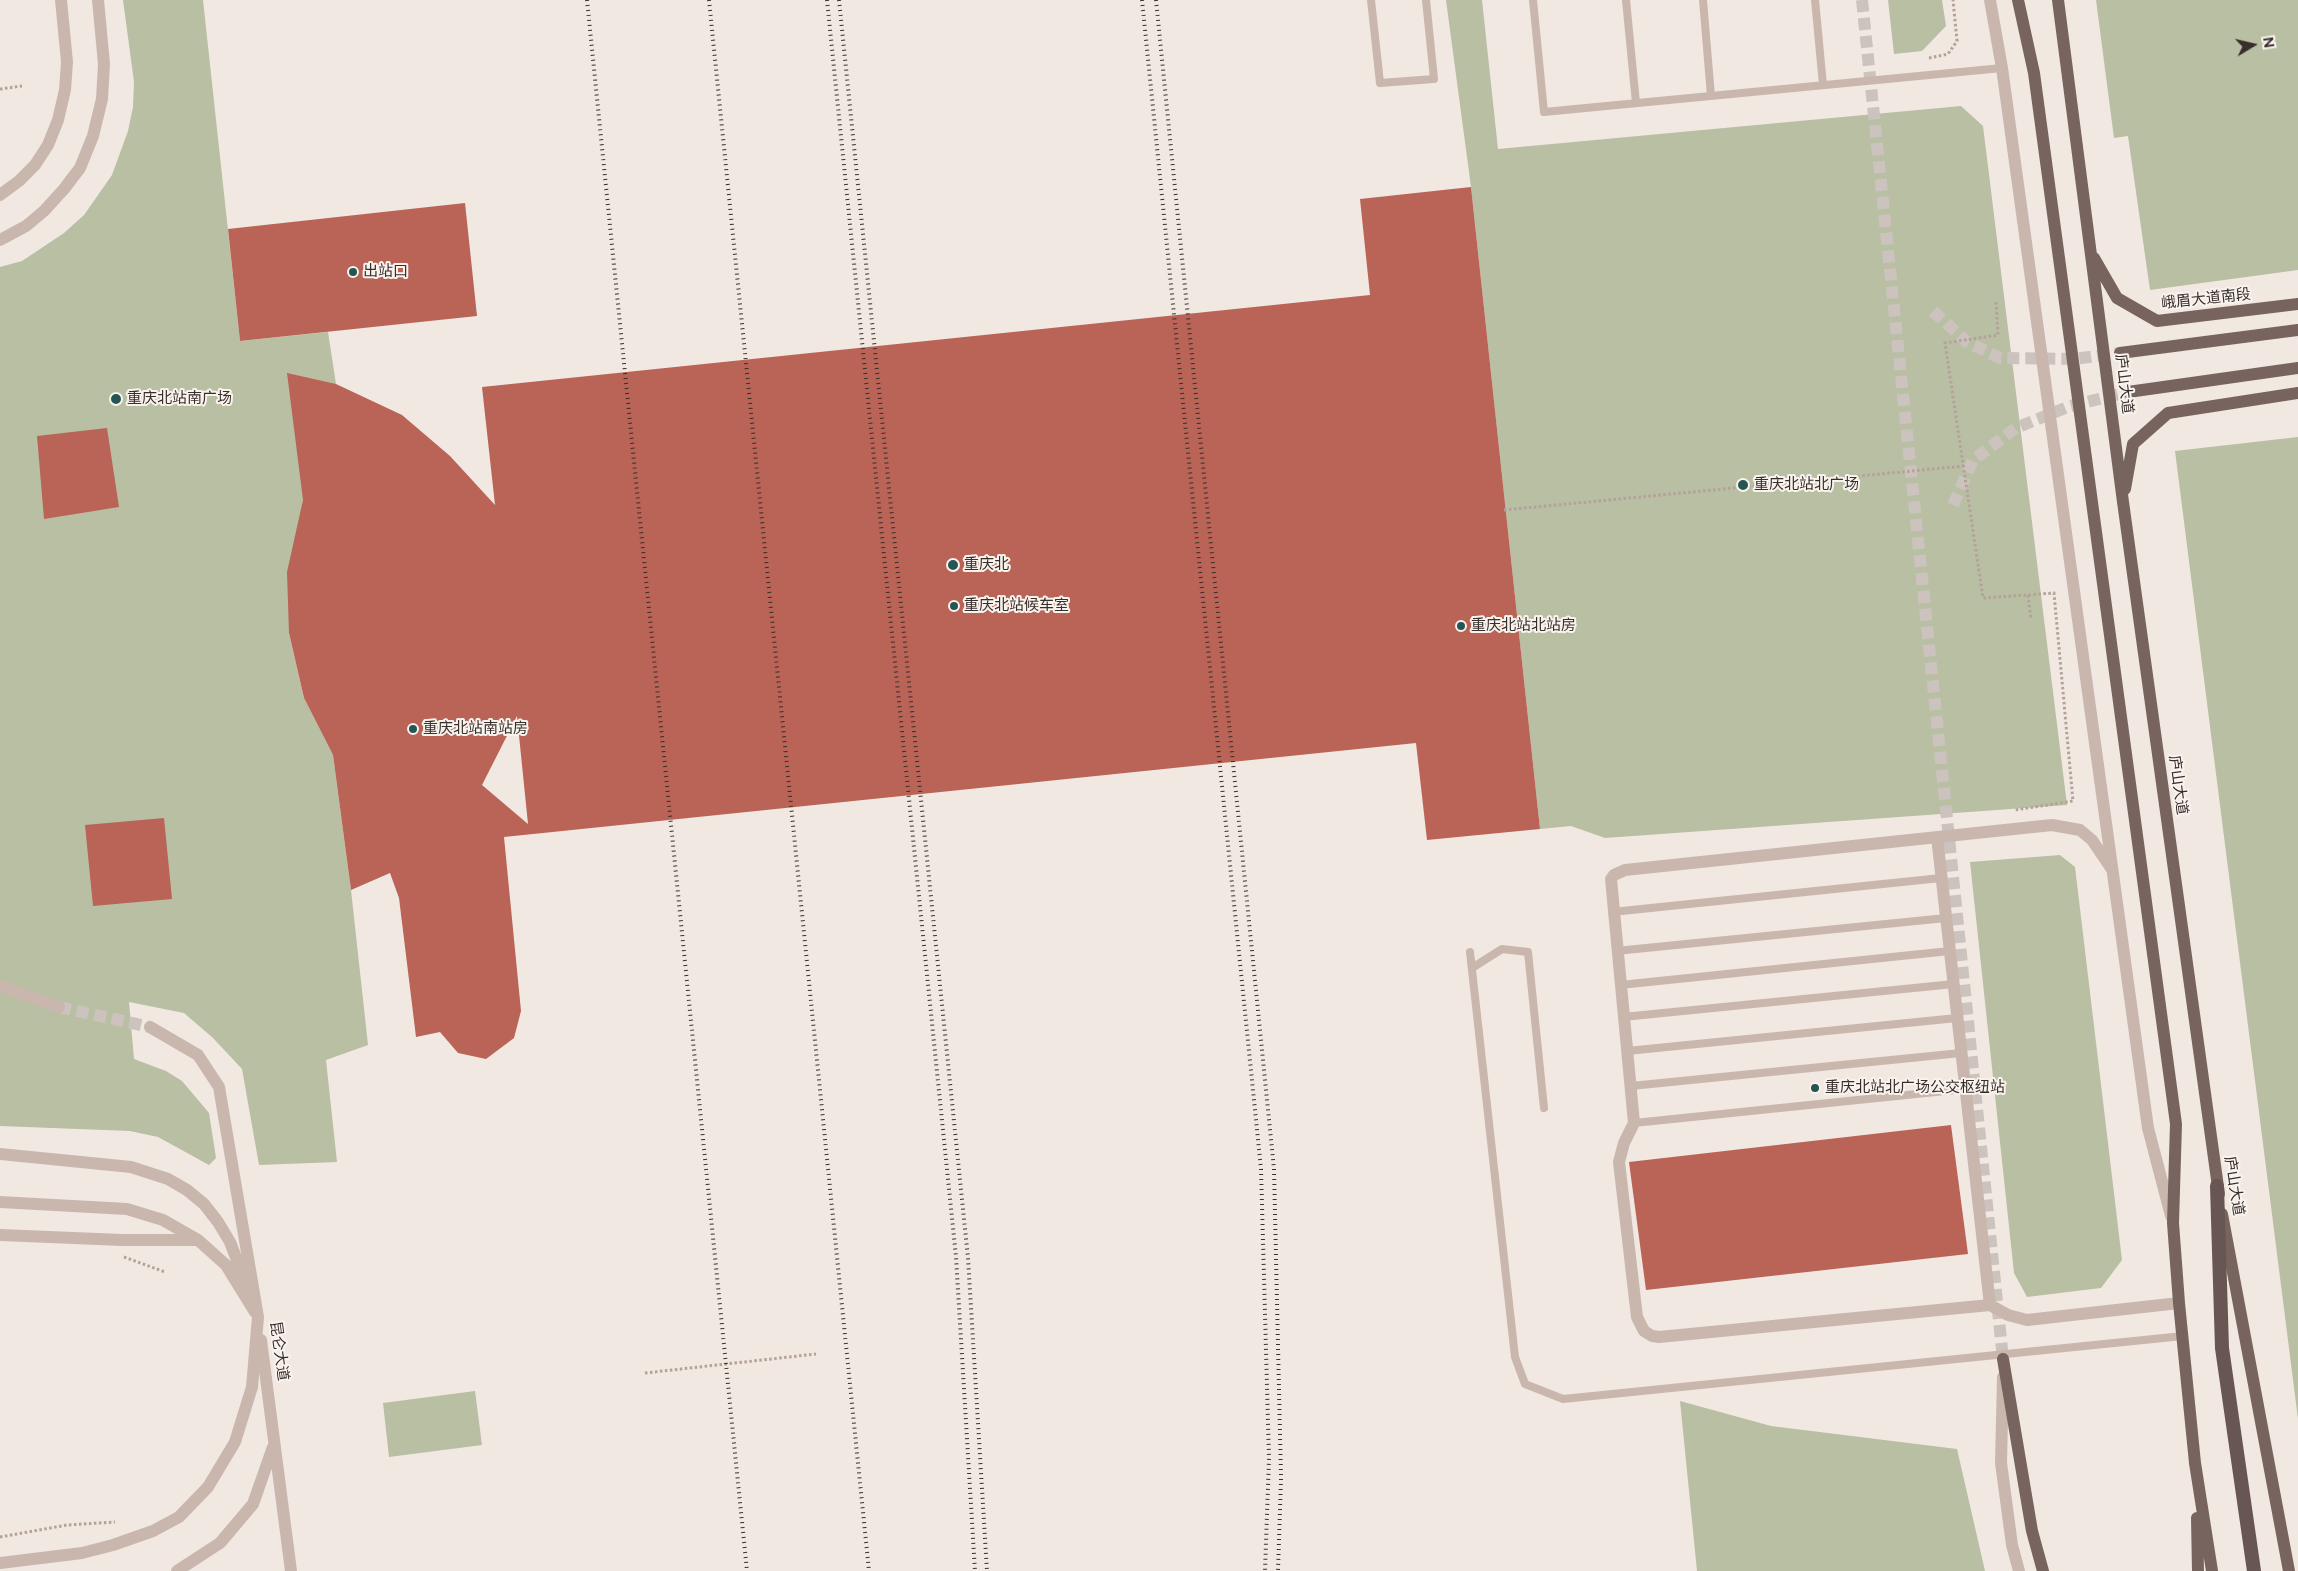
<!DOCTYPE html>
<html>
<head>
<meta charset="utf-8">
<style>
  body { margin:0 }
  #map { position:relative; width:2298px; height:1571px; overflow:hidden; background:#f1e8e2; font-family:Figtree,sans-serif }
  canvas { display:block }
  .north { position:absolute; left:2228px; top:20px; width:50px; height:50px; -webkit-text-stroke:4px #f9f3ee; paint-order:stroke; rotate:81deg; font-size:14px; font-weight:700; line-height:20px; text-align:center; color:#382e2c }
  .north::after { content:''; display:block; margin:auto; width:18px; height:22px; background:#382e2c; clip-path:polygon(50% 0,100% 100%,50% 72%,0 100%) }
</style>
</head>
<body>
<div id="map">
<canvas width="2298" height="1571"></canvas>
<div class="north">N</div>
</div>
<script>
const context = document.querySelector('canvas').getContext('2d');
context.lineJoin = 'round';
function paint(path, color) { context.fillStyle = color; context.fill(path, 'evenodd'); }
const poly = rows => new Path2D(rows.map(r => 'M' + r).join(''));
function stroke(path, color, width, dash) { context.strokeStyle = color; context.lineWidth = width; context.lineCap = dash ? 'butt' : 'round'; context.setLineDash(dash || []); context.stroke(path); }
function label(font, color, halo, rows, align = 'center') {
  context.font = font + ' Figtree,"Noto Sans SC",sans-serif'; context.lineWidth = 4; context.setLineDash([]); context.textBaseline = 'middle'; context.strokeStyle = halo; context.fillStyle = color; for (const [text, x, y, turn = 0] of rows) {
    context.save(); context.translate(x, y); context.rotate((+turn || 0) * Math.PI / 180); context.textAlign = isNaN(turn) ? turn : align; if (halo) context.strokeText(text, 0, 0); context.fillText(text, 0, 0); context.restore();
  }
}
const green = poly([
  [123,0,203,0,240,341,328,332,336,384,303,500,289,633,304,698,333,755,351,890,368,1045,326,1060,337,1162,259,1165,242,1069,213,1038,184,1013,129,1002,134,1059,166,1071,182,1081,209,1113,216,1158,209,1165,158,1137,130,1131,0,1126,0,267,22,261,64,233,84,215,112,175,128,131,133,107,134,82],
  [1446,0,1482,0,1498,149,1961,106,1983,126,2067,805,1605,838,1571,826,1540,829,1471,187],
  [1888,0,1942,0,1946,26,1922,51,1894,54],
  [2096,0,2298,0,2298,270,2150,290,2128,136,2114,138],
  [2298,437,2298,1419,2175,451],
  [2060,855,2075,867,2122,1260,2101,1288,2027,1297,2014,1273,1970,862],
  [475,1391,482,1445,389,1457,383,1403],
  [1680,1401,1771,1426,1957,1449,1985,1571,1697,1571]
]);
const building = poly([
  [1471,187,1540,829,1427,840,1416,743,504,837,521,1011,514,1038,486,1059,458,1053,440,1032,416,1037,399,898,390,873,351,890,333,755,304,698,289,633,287,572,303,500,287,373,336,384,402,415,450,456,495,505,482,387,1370,295,1360,199],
  [517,716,528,824,482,785],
  [465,203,477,316,240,341,228,229],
  [107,428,119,507,44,519,37,436],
  [164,818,172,899,93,906,85,825],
  [1951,1125,1968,1254,1646,1290,1629,1162]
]);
const tertiaryTunnel = poly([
  [1862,0,2003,1359],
  [59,1007,150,1027]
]);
const primaryTunnel = poly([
  [1933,311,1967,342,2000,358,2074,359,2120,353],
  [1953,505,1973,460,2016,428,2070,406,2128,392]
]);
const path = poly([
  [1929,58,1948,54,1957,41,1953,0],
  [0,89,22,86],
  [1996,302,1998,335,1945,343,1983,598,2054,593,2073,801,2015,810],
  [1504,510,1964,466],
  [2028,595,2031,619],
  [124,1257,165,1272],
  [645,1373,816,1354],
  [0,1537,67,1525,115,1522]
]);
const service = poly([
  [1371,0,1380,83,1434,79,1426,0],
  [1533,0,1544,112,2002,68],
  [1626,0,1636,103],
  [1703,0,1711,96],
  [1815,0,1823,85],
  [1612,912,1941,878],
  [1616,951,1946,918],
  [1470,952,1515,1357,1525,1384,1563,1399,2183,1336],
  [1472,968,1502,949,1528,952,1544,1108],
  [1620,985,1950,951],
  [1623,1017,1954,984],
  [1627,1051,1957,1018],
  [1631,1086,1961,1053],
  [1634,1123,1965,1089]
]);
const minor = poly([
  [1937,837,1990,1305,2008,1315,2027,1320,2179,1303],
  [1990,1305,1659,1337,1652,1336,1644,1331,1637,1317,1619,1162,1624,1143,1634,1123,1611,879,1614,875,1625,870,2052,825,2080,830,2092,840,2111,868]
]);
const tertiary = poly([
  [1990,0,2002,68,2148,1128,2171,1216],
  [0,195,19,181,35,165,48,145,58,120,65,90,67,62,61,0],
  [0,240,26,226,44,211,64,189,80,168,93,136,102,99,104,64,98,0],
  [0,986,59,1007],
  [0,1154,131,1167,168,1179,187,1190,204,1204,218,1222,230,1242,248,1289],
  [0,1202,127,1209,163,1220,198,1240,226,1265,255,1312],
  [0,1235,122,1240,195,1240],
  [261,1340,291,1571],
  [2003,1377,2001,1463,2012,1545,2019,1571],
  [0,1563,82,1553,113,1545,153,1531,179,1517,208,1487,235,1442,252,1387,258,1317,219,1087,198,1055,150,1027],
  [177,1571,220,1543,253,1504,273,1447]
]);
const primary = poly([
  [2018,0,2034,73,2176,1124,2173,1223,2179,1303,2195,1463,2212,1571],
  [2058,0,2123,502,2219,1194],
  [2094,258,2117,298,2157,321,2298,304],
  [2120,353,2298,330],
  [2128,392,2298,368],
  [2125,489,2133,444,2168,413,2298,393],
  [2222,1214,2289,1571],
  [2003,1359,2032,1531,2043,1571],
  [2197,1518,2198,1571]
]);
const trunk = poly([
  [2217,1186,2222,1348,2254,1571]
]);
const rail = poly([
  [587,0,747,1571],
  [709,0,869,1571],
  [827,0,956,1257,975,1571],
  [839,0,968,1258,987,1571],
  [1142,0,1261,1169,1269,1458,1265,1571],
  [1156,0,1274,1169,1281,1478,1278,1571]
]);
const markers = [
  [353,272,5,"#255653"],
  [116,399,6,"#255653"],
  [1743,485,6,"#255653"],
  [953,565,6,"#255653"],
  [954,606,5,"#255653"],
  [1461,626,5,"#255653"],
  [413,729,5,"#255653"],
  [1815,1088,5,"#255653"]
];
const poiNames = [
  ["出站口",363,272],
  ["重庆北站南广场",127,399],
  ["重庆北站北广场",1754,485],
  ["重庆北",964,565],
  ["重庆北站候车室",964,606],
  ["重庆北站北站房",1471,626],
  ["重庆北站南站房",423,729],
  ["重庆北站北广场公交枢纽站",1825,1088]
];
const streetNames = [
  ["峨眉大道南段",2206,299,-6],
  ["庐山大道",2124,384,83],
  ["庐山大道",2178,785,82],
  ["庐山大道",2234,1186,81],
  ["昆仑大道",279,1351,82]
];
paint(green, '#b9bfa3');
paint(building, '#ba6357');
stroke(tertiaryTunnel, '#ccc3be', 12, [12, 6]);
stroke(primaryTunnel, '#ccc3be', 12, [12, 6]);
stroke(path, '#b4a199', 3, [2.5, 2.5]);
stroke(service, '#c9b7ae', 8);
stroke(minor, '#c9b7ae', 12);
stroke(tertiary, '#c9b7ae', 12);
stroke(primary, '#78645f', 12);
stroke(trunk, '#685652', 14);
stroke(rail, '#382e2c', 4, [1, 4]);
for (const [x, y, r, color] of markers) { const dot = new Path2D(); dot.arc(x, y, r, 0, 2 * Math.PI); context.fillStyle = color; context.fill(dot); stroke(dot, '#f9f3ee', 2); }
label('15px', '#382e2c', '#f9f3ee', poiNames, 'left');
label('15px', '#382e2c', '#f9f3ee', streetNames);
</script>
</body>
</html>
